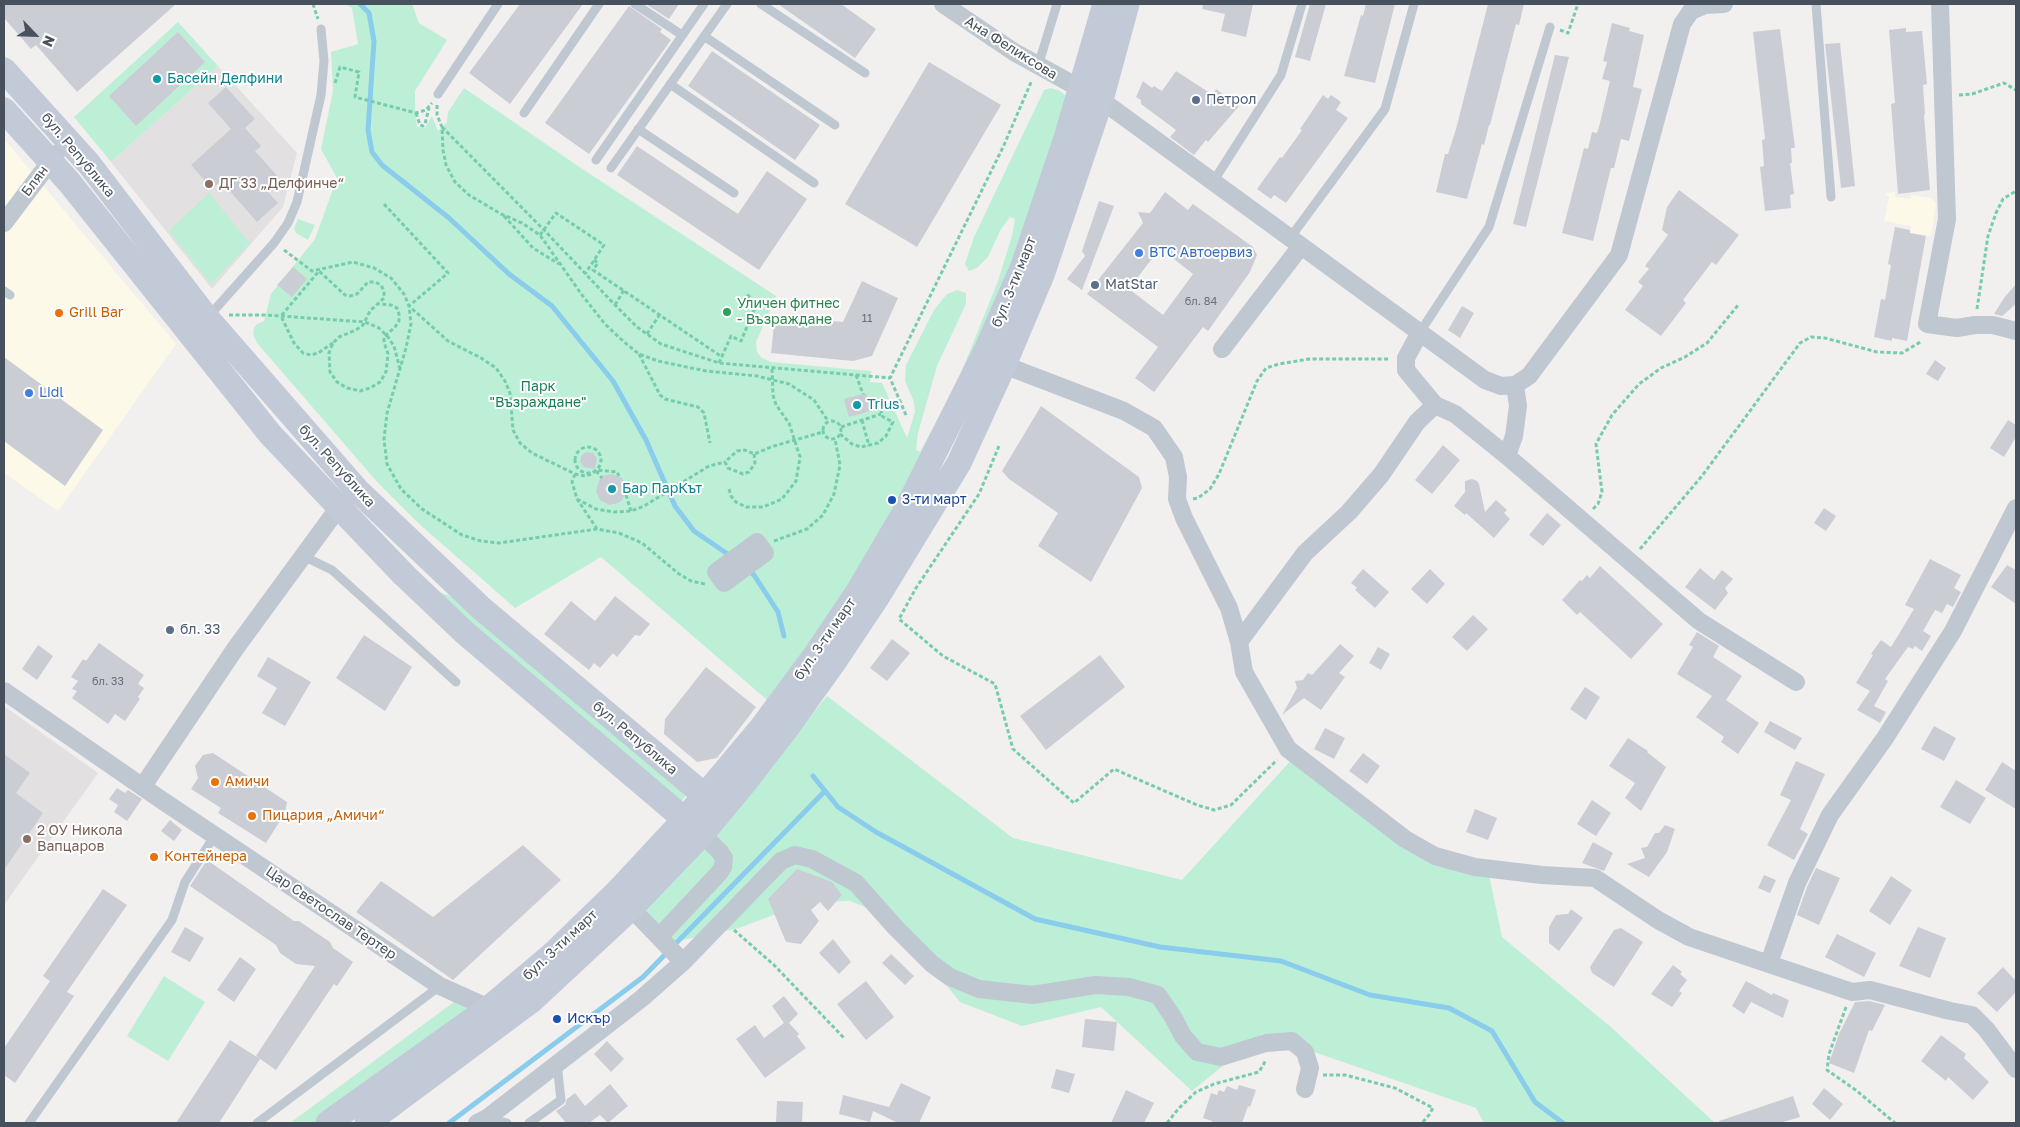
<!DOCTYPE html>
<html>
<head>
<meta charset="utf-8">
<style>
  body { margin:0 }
  #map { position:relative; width:2020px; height:1127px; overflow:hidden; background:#f2efef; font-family:"Golos Text",sans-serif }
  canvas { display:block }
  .frame { position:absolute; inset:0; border:5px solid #47505d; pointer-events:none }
  .north { position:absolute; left:10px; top:10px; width:50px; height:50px; -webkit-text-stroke:4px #fff; paint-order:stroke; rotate:114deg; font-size:14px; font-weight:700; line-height:20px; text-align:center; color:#47505d }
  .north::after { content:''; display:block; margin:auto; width:18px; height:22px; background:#47505d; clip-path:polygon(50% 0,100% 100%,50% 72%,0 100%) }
</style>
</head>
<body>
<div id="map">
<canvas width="2020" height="1127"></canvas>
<div class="frame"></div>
<div class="north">N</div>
</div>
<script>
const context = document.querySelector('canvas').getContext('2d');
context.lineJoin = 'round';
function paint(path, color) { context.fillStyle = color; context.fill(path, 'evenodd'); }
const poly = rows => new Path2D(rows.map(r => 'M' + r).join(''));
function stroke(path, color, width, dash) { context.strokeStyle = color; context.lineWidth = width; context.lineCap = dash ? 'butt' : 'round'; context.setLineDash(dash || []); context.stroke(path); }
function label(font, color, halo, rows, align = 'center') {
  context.font = font + ' "Golos Text",sans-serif'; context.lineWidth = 4; context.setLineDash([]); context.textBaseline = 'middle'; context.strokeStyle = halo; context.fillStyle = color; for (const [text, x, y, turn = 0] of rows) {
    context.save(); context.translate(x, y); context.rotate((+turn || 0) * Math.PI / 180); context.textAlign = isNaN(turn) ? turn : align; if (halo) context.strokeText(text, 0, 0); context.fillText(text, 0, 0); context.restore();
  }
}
const commercial = poly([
  [4,139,176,344,58,511,4,473],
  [1895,192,1895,197,1911,199,1911,195,1931,198,1936,204,1931,236,1910,233,1911,226,1884,221,1889,197,1886,195,1886,193]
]);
const education = poly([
  [218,66,297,153,283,207,212,289,111,162],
  [4,706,98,773,4,905]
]);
const green = poly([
  [345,4,412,4,419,23,447,40,415,91,415,109,417,127,425,128,432,116,438,131,447,122,448,112,464,88,581,168,776,296,756,342,757,352,762,358,771,362,871,371,870,382,882,383,907,438,915,412,914,402,905,381,906,365,934,310,947,294,957,290,966,293,966,304,937,366,918,433,916,450,920,452,957,383,998,281,1012,236,1015,219,1010,217,1001,229,988,257,977,268,969,271,965,264,974,237,1044,90,1051,88,1060,91,1066,96,1012,274,870,560,773,705,601,557,515,608,417,522,378,483,257,343,253,334,254,328,257,324,264,321,271,294,315,239,337,178,321,149,333,91,331,52,358,44,352,8],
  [178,22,218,66,111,162,74,117],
  [209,193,250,243,211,284,169,231],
  [298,219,315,225,308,240,296,233,294,228],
  [418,584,481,608,694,787,673,810],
  [827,696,1013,838,1182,880,1294,757,1438,852,1487,865,1502,937,1612,1028,1715,1123,1484,1123,1476,1108,1262,1034,1192,1091,1101,1007,1022,1026,960,1002,890,917,850,901,808,902,739,928,669,943,642,913,726,819],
  [164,976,205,1002,168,1061,127,1036],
  [462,996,489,1008,328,1123,290,1123]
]);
const stream = poly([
  [360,4,369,13,374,41,368,130,372,152,382,165,449,218,509,274,552,306,613,381,646,440,675,506,694,531,732,557],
  [748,570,754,575,778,612,784,636],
  [813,776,838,807,876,832,1035,919,1160,947,1281,961,1370,995,1449,1008,1492,1031,1535,1102,1563,1123],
  [449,1123,643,977,825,791]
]);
const building = poly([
  [4,4,176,4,77,92,36,45,31,49,4,18],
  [520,4,583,4,510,104,469,73],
  [646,4,679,4,669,19],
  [778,4,841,4,876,29,855,58],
  [1203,4,1253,4,1246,37,1221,31,1225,14,1202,9],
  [1310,4,1326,4,1310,61,1295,57],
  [1366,4,1395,4,1375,83,1344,76,1361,15,1363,16],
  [1488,4,1524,4,1519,25,1516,24,1490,125,1489,125,1484,145,1482,144,1467,199,1436,192,1445,154,1448,154,1456,129],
  [629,6,662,29,660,32,671,40,589,154,545,123],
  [1612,23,1630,28,1629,31,1644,35,1633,87,1642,89,1629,141,1621,139,1614,168,1611,168,1593,241,1562,233,1584,148,1588,149,1592,132,1597,133,1600,123,1610,81,1602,79,1607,62,1603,61],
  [1906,28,1906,32,1922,31,1927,84,1923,85,1925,114,1924,115,1930,190,1898,194,1891,104,1895,103,1889,30],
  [1780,29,1795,148,1791,148,1792,163,1790,163,1794,194,1790,195,1791,208,1765,211,1760,167,1764,166,1762,140,1765,139,1753,32],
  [178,32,205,62,136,126,109,96],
  [1840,43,1855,186,1841,188,1825,44],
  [712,51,820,125,795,160,688,86],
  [1555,55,1569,57,1526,227,1513,224],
  [929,62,1001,105,917,247,845,204],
  [1176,71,1213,95,1216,89,1239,106,1208,142,1206,140,1194,155,1170,137,1176,130,1141,104,1141,100,1136,97,1143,81,1152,88,1154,86,1162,91],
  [226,87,255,119,245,128,261,146,255,151,279,178,266,190,278,203,257,222,221,181,212,189,191,165,231,129,208,103],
  [1323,95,1328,99,1331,95,1341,102,1336,110,1348,118,1286,203,1274,195,1271,199,1257,189,1280,157,1282,158,1302,130,1300,129],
  [637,146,738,214,767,171,807,199,759,270,617,175],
  [1679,190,1739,235,1716,265,1712,262,1683,300,1686,303,1661,336,1625,310,1643,286,1638,282,1649,269,1645,266,1668,235,1662,230,1667,207],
  [1165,192,1188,210,1193,204,1253,247,1257,255,1250,272,1208,331,1203,327,1154,392,1135,378,1158,347,1087,294,1143,223,1138,212,1150,213],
  [1160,248,1193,274,1163,315,1129,289],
  [1099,201,1114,206,1082,290,1067,279,1085,256,1082,251],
  [1895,227,1910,230,1910,233,1926,236,1907,341,1892,338,1892,341,1874,337,1881,299,1885,300,1891,265,1888,264],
  [293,267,307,279,292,297,277,285],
  [862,281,898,298,872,356,853,361,771,353,775,316,843,322],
  [2016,284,2016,304,2002,316,1994,314,2004,298],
  [1462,306,1474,313,1460,338,1448,330],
  [4,357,103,430,65,486,4,441],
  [1935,360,1946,368,1938,381,1926,374],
  [866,393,871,411,849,417,844,399],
  [1041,406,1139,477,1142,488,1091,582,1038,546,1058,513,1009,479,1002,471],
  [2008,420,2016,425,2016,437,2004,457,1990,448],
  [1443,445,1460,460,1432,494,1415,480],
  [586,452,593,453,597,458,595,469,584,467,580,462,581,456],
  [612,474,622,478,626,487,627,491,622,500,618,503,609,505,600,500,596,492,597,487,601,476],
  [1472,479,1477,481,1479,484,1485,512,1496,500,1507,510,1504,513,1510,519,1494,538,1466,513,1465,515,1454,506,1465,492,1465,481],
  [1824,508,1836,516,1826,531,1814,523],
  [1547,513,1561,525,1543,546,1529,535],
  [1930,559,1961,575,1954,588,1961,592,1953,607,1947,604,1942,613,1935,610,1923,631,1931,636,1922,651,1915,646,1913,649,1908,647,1885,679,1888,681,1874,706,1886,712,1880,723,1857,710,1870,691,1856,683,1873,655,1871,654,1881,640,1891,647,1914,609,1905,605],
  [2007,565,2016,570,2016,604,1991,587],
  [1600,566,1663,624,1631,659,1580,612,1577,615,1562,600,1580,580,1582,581,1587,575,1590,578],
  [1700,568,1714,580,1722,570,1733,579,1725,588,1728,593,1715,610,1685,587],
  [1363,569,1389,592,1375,608,1355,590,1357,588,1351,583],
  [1430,569,1445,584,1427,604,1411,589],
  [615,596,650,624,640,636,635,635,617,657,613,653,600,668,594,663,589,670,544,634,571,601,595,621],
  [1473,615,1488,629,1467,651,1452,637],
  [1697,632,1719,646,1713,657,1742,676,1726,700,1759,723,1738,754,1721,742,1724,737,1696,717,1712,696,1677,674,1693,647,1689,645],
  [364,635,412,667,385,711,336,678],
  [892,639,910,653,887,681,870,668],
  [99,643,144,675,138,684,144,688,138,697,140,699,125,721,115,714,108,724,72,698,77,691,72,689,78,681,71,677,83,659,86,661],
  [1340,644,1354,656,1339,673,1345,677,1321,710,1304,698,1282,715,1297,688,1295,681,1303,680,1308,673,1312,675],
  [38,645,53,656,37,680,22,669],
  [1378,647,1390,654,1381,670,1369,663],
  [1100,655,1125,687,1046,750,1020,716],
  [268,657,311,682,285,726,262,713,277,688,257,676],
  [706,667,756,707,717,758,697,762,664,734,665,719],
  [1585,687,1600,697,1586,720,1570,709],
  [1770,721,1802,738,1795,750,1764,732],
  [1934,726,1956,738,1944,761,1921,749],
  [1325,728,1345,738,1334,759,1314,749],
  [1628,738,1648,751,1647,752,1666,767,1641,811,1625,798,1635,783,1609,766],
  [213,753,287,802,285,813,266,843,218,813,221,808,191,789,198,778,195,766,203,755],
  [1363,753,1380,766,1367,784,1349,771],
  [4,754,30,773,16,793,43,813,4,870],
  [1796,761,1825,774,1800,829,1808,834,1794,860,1767,845,1791,800,1780,795],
  [2002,762,2016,771,2016,809,1985,790],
  [1956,780,1986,798,1970,824,1940,807],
  [117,788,125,793,128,790,142,799,127,821,114,812,118,805,109,799],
  [1592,800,1611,813,1596,836,1577,824],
  [1475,809,1497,818,1488,840,1466,832],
  [170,820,182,830,174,841,161,831],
  [1665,825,1675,829,1667,852,1649,877,1627,864,1645,858,1641,848,1647,847,1655,833,1659,833],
  [1593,842,1613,853,1604,871,1582,863],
  [523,845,561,880,453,980,356,912,381,881,433,917],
  [207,860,294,921,299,921,330,942,333,948,353,962,337,986,334,984,276,1070,256,1056,315,966,296,964,280,953,276,945,190,886],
  [1816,868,1840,878,1819,925,1797,915,1807,887],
  [797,869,832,882,842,895,828,911,820,902,811,910,819,921,801,944,786,942,768,899],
  [1764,875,1776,880,1770,893,1758,888],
  [1891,876,1912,890,1890,925,1869,911],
  [103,889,127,905,67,992,74,996,15,1083,4,1075,4,1048,50,981,43,976],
  [1571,909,1583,918,1559,951,1549,943,1549,927,1556,915,1568,914],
  [185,927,204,938,190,962,171,952],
  [1918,927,1946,938,1930,978,1899,966],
  [1621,928,1643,942,1614,987,1592,973,1590,967,1614,930],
  [1837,934,1876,953,1864,977,1825,957],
  [833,939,851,962,839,974,819,953],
  [891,954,914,976,905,985,882,963],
  [240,957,256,969,234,1002,217,990],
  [1673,965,1682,972,1680,974,1687,980,1679,991,1682,993,1672,1007,1651,994],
  [2003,967,2016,981,2016,992,1997,1012,1977,993],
  [866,981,894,1017,866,1040,837,1004],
  [1746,981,1772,995,1773,993,1789,1000,1783,1018,1751,1002,1744,1014,1732,1006],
  [784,996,798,1014,789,1023,799,1034,797,1036,806,1048,765,1078,736,1039,755,1025,764,1038,784,1023,772,1006],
  [1869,1001,1885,1005,1872,1031,1869,1030,1854,1073,1829,1063,1839,1034,1855,1002],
  [1085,1019,1117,1022,1114,1051,1082,1047],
  [1941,1035,1966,1054,1964,1058,1989,1082,1973,1100,1948,1077,1946,1081,1921,1061],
  [230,1040,260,1059,219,1123,176,1123],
  [607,1041,624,1059,611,1072,594,1054],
  [1056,1069,1075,1074,1069,1093,1051,1088],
  [901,1083,931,1097,919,1123,898,1123,873,1111,870,1122,839,1114,843,1095,889,1107],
  [610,1084,628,1106,608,1123,600,1115,589,1123,566,1123,556,1111,565,1105,567,1099,575,1093,585,1106],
  [1239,1085,1256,1090,1250,1107,1248,1106,1242,1123,1212,1123,1212,1121,1203,1118,1211,1093,1217,1095,1219,1090,1224,1092,1227,1086,1237,1090],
  [1824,1088,1843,1104,1830,1120,1812,1104],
  [1126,1090,1154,1103,1144,1123,1111,1123],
  [1793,1096,1800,1117,1780,1123,1720,1123,1719,1121],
  [777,1101,803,1102,802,1123,776,1123]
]);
const path = poly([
  [313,4,318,19],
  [1560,30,1568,33,1578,4],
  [335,83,340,67,359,72,355,97,416,113,426,110,432,103],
  [1959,95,1972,94,2004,83,2016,90],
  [437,105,437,115,442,127,443,150,446,165,455,182,469,195,501,214,522,223,540,235,582,295,605,324,624,342,639,354,658,361,706,371,757,376,789,384,814,400,828,421],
  [416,113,420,125,423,126,425,124,429,108],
  [442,127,544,230,615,305,637,327,661,344,719,363,890,378],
  [384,204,448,273,409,306,448,341,481,358,496,368,505,381,510,393,513,430,520,443,532,453,575,474,585,476,592,474,596,470,617,472,619,476],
  [504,216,533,248,559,264],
  [540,235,556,213,604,245,585,274],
  [284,250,312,271,353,262,374,268,391,278,404,294,409,306,411,324,406,348,387,413,384,439,387,464,401,489,422,509,462,535,481,541,499,543,597,529,619,533,642,543,679,574,691,581,705,584],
  [594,260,598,263,593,270,722,357],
  [615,305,624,290],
  [1977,309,1988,236,1996,213,2003,199,2016,191],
  [229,315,266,315,365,322,379,328,388,337,394,346,400,369],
  [647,334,660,314],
  [333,343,318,353,311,355,303,353,294,343,281,316,319,271,345,295,350,296,357,294,368,282,375,282,381,285,384,291,384,298,370,311,363,325,356,330,339,337,333,343,329,353,330,372,337,382,347,388,360,391,370,388,380,382,386,372,388,354,384,342,384,337,395,327,399,321,399,314,397,308,391,305,379,304],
  [639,354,660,395,665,399,698,407,704,413,710,443],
  [719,363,731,336,741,341,757,303,745,293],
  [856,375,863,394],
  [906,415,890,378,1004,145,1032,80],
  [862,420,869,446],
  '823 430a9 9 0 1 1 18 0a9 9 0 1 1-18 0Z',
  [841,427,881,414],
  [840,434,852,444,861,447,878,443,886,436,893,422,883,417,881,414,882,405,885,400],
  [999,446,979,494,916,588,899,619,943,656,995,684,1013,749,1074,803,1114,769,1197,805,1214,810,1231,805,1277,760],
  '575 460a13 13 0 1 1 26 0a13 13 0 1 1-26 0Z',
  [754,454,755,463,749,472,743,474,728,468,725,462,737,451,745,450,754,454,774,446,823,432],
  [596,471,602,478],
  [575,474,572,482,577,499,597,529],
  [729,489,731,496,736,502,746,507,763,507,782,499,796,481,800,457,789,423,776,405,773,395,772,368],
  [626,495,631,511],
  [577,499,596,509,614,512,631,511,644,506,709,466,725,462],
  [1193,499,1198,498,1210,489,1219,474,1257,381,1266,368,1279,364,1309,359,1390,359],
  [1593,509,1598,504,1602,492,1596,444,1612,415,1639,384,1661,368,1685,357,1707,343,1739,304],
  [774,541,807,529,823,515,834,494,840,465,835,439],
  [1640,549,1702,476,1800,343,1811,337,1825,338,1877,352,1902,353,1922,341],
  [734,930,774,965,844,1038],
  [1846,1007,1829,1054,1827,1070,1857,1091,1895,1123],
  [1323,1075,1345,1075,1395,1088,1433,1108,1429,1115,1422,1123],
  [1167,1123,1179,1108,1196,1092,1214,1084,1259,1072,1266,1060]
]);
const lane = poly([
  [635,4,682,35],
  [761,4,865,73],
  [1816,4,1831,197],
  [704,36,835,125],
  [1038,66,1057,4],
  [670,84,814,183],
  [438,94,498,4],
  [524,113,599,4],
  [638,129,734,193],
  [596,160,704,4],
  [611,168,727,4],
  [1213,182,1281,75,1302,4],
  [1290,238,1385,109,1414,4],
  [4,291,10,295],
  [209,316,274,243,288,223,297,202,321,95,324,61,321,29],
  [1420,332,1489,227,1550,27],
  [303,556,332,570,456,682],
  [488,1118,507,1123],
  [29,1123,172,920,185,882,215,835],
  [257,1123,440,986],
  [529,1123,561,1100,557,1064]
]);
const street = poly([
  [943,4,1014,52,1101,100,1485,380,1501,386,1515,385,1529,376,1619,255,1682,24,1691,11,1705,5,1724,4],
  [1940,4,1947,219,1927,324,1957,328,1975,325,1993,325,2016,331],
  [4,223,56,154],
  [1420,332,1406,358,1406,370,1435,405],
  [1222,349,1301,246],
  [1004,365,1124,411,1154,428,1174,457,1178,477,1177,499,1184,518,1229,608,1239,642,1244,672,1288,749,1405,839,1435,856,1475,867,1542,875,1595,878,1658,920,1689,937,1852,992,1870,990,1950,1011,1972,1015,1986,1029,2016,1069],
  [1507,456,1514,436,1518,406,1515,385],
  [757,542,765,553,724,583,716,572,757,542],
  [1239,642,1305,553,1349,512,1381,475,1417,422,1435,405,1455,414,1507,456,1699,621,1796,682],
  [4,691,163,801,440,986,489,1008],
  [143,786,235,649,339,507,347,499],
  [631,908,683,962],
  [659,937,719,873,723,867,724,858,720,852,702,834],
  [1769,963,1797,883,1830,815,1885,738,1953,631,2016,508],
  [477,1123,487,1118,641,999,683,962,781,861,795,855,812,859,856,883,895,927,932,964,950,977,979,989,1033,995,1095,985,1129,987,1158,995,1173,1017,1183,1036,1197,1052,1221,1057,1266,1043,1292,1041,1305,1052,1310,1068,1305,1089]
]);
const secondary = poly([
  [4,70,89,164,207,318,357,490,481,608,716,805],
  [4,110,69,182,270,434,339,507,404,575,464,632,696,829],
  [328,1123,489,1008,554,953,618,891,684,820,762,727,816,654,857,593,907,508,987,348,1023,266,1066,138,1105,4],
  [367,1123,531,1001,631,908,702,834,742,786,789,725,834,662,878,596,959,463,1004,365,1042,275,1101,100,1127,4]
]);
const markers = [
  [157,79,5,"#0f9aa8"],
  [1196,100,5,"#5c6f8a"],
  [209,184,5,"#8d6e63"],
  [1139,253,5,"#3f7fe0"],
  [1095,285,5,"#5c6f8a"],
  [727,312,5,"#2e9e5b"],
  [59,313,5,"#e8710a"],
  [29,393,5,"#3f7fe0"],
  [857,405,5,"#0f9aa8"],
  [612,489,5,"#0f9aa8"],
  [892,500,5,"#1a4fb4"],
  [170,630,5,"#5c6f8a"],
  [215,782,5,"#e8710a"],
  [252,816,5,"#e8710a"],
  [27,839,5,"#8d6e63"],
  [154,857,5,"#e8710a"],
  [557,1019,5,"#1a4fb4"]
];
const numberNames = [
  ["бл. 84",1201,302],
  ["11",867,319],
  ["бл. 33",108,682]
];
const streetNames = [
  ["Ана Феликсова",1011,48,32],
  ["бул. Република",78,155,50],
  ["Блян",35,181,-53],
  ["бул. 3-ти март",1014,282,-68],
  ["бул. Република",337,466,48],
  ["бул. 3-ти март",825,639,-55],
  ["бул. Република",635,738,40],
  ["Цар Светослав Тертер",331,913,34],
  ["бул. 3-ти март",560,945,-43]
];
const cultureNames = [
  ["Басейн Делфини",167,79],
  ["Trius",867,405],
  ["Бар ПарКът",622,489]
];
const serviceNames = [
  ["Петрол",1206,100],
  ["MatStar",1105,285],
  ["бл. 33",180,630]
];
const educationNames = [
  ["ДГ 33 „Делфинче“",219,184],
  ["2 ОУ Никола",37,831],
  ["Вапцаров",37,847]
];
const shopNames = [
  ["ВТС Автоервиз",1149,253],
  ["Lidl",39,393]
];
const leisureNames = [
  ["Уличен фитнес",737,304],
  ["- Възраждане",737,320]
];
const foodNames = [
  ["Grill Bar",69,313],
  ["Амичи",225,782],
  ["Пицария „Амичи“",262,816],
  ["Контейнера",164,857]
];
const parkNames = [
  ["Парк",538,387],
  ["\"Възраждане\"",538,403]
];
const transitNames = [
  ["3-ти март",902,500],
  ["Искър",567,1019]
];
paint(commercial, '#fcf9e8');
paint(education, '#e3e0e1');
paint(green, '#bdefd7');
stroke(stream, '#8accec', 5);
paint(building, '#cbcdd5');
stroke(path, '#75cdad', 3, [4, 2.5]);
stroke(lane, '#bfc7d1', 9);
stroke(street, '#bfc7d1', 18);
stroke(secondary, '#c2cad8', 25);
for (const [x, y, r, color] of markers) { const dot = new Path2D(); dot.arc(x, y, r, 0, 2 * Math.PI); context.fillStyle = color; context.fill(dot); stroke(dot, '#fff', 2); }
label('11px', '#686f7b', null, numberNames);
label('14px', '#47505d', '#fff', streetNames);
label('14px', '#0d838f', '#fff', cultureNames, 'left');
label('14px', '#4e5e75', '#fff', serviceNames, 'left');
label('14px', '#785e54', '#fff', educationNames, 'left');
label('14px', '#366cbe', '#fff', shopNames, 'left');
label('14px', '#27864d', '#fff', leisureNames, 'left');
label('14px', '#c56008', '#fff', foodNames, 'left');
label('14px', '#177f57', '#fff', parkNames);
label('14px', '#164399', '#fff', transitNames, 'left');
</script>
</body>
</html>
